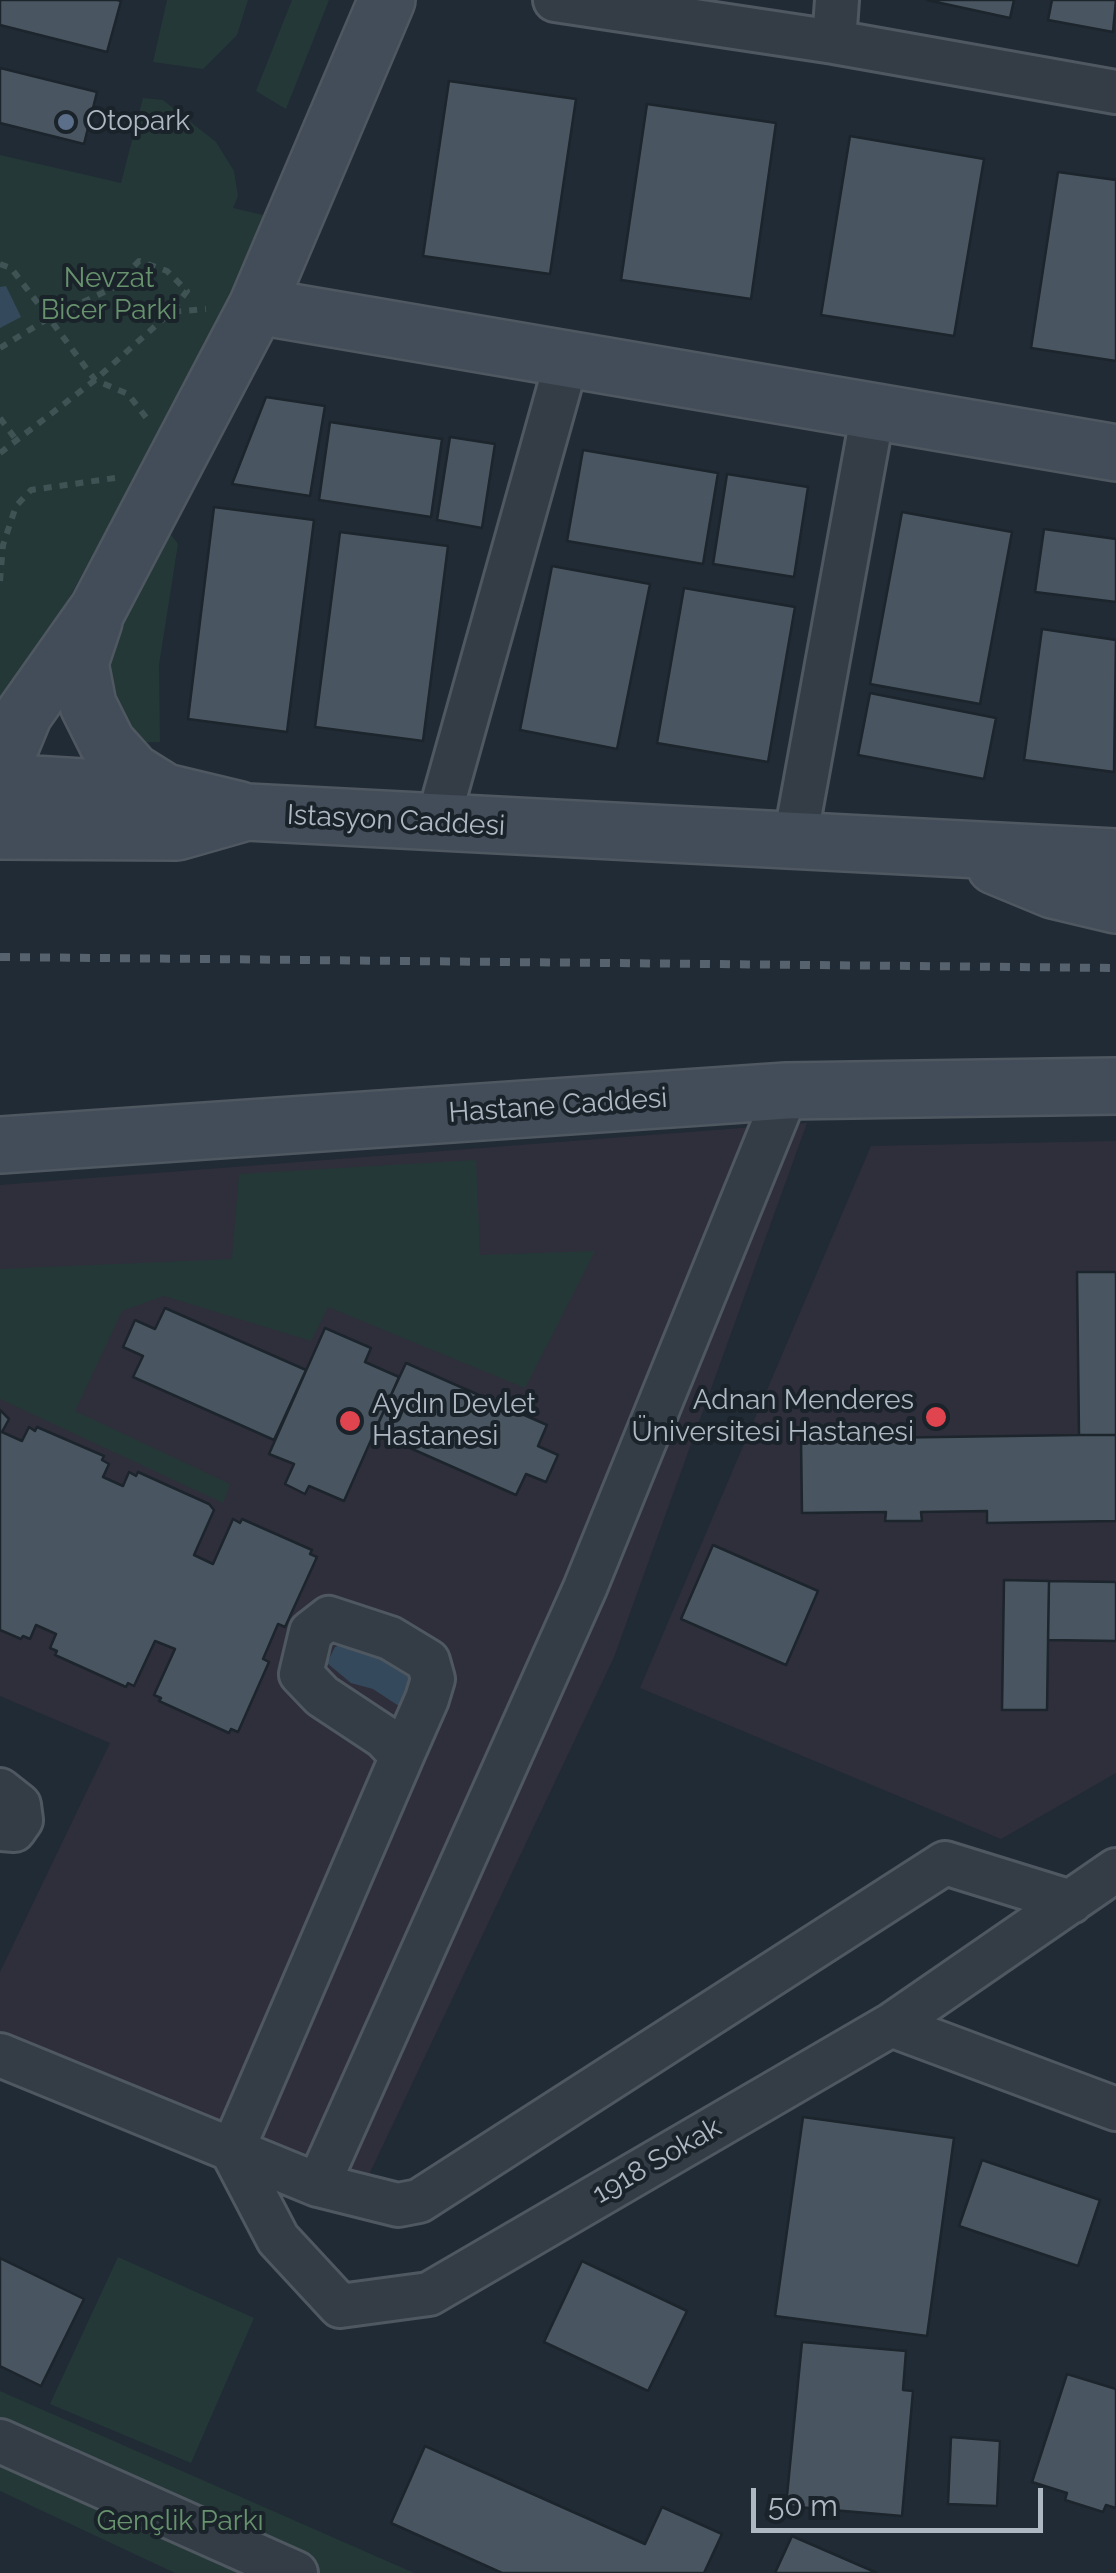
<!DOCTYPE html>
<html>
<head>
<meta charset="utf-8">
<style>
  body { margin:0 }
  #map { position:relative; width:1116px; height:2573px; overflow:hidden; background:#212b35; font-family:Raleway,sans-serif }
  canvas { display:block }
  .scale { position:absolute; left:751px; top:2488px; width:292px; height:45px; box-sizing:border-box; border:5px solid #aeb8c3; border-top:0; padding-left:12px; font-size:30px; line-height:35px; white-space:nowrap; color:#aeb8c3; -webkit-text-stroke:8px #1a222a; paint-order:stroke }
</style>
</head>
<body>
<div id="map">
<canvas width="1116" height="2573"></canvas>
<div class="scale">50 m</div>
</div>
<script>
const context = document.querySelector('canvas').getContext('2d');
context.lineJoin = 'round';
function paint(path, color) { context.fillStyle = color; context.fill(path, 'evenodd'); }
const poly = rows => new Path2D(rows.map(r => 'M' + r).join(''));
function stroke(path, color, width, dash) { context.strokeStyle = color; context.lineWidth = width; context.lineCap = dash ? 'butt' : 'round'; context.setLineDash(dash || []); context.stroke(path); }
function label(font, color, halo, rows, align = 'center') {
  context.font = font + ' Raleway,sans-serif'; context.lineWidth = 8; context.setLineDash([]); context.textBaseline = 'middle'; context.strokeStyle = halo; context.fillStyle = color; for (const [text, x, y, turn = 0] of rows) {
    context.save(); context.translate(x, y); context.rotate((+turn || 0) * Math.PI / 180); context.textAlign = isNaN(turn) ? turn : align; if (halo) context.strokeText(text, 0, 0); context.fillText(text, 0, 0); context.restore();
  }
}
const medical = poly([
  [807,1123,614,1657,366,2181,0,2031,0,1972,110,1743,0,1696,0,1185],
  [1116,1141,1116,1773,1001,1839,640,1688,871,1146]
]);
const green = poly([
  [167,0,248,0,237,35,203,69,153,62],
  [292,0,329,0,286,109,256,91],
  [143,98,163,100,216,142,234,171,238,196,233,208,276,218,0,725,0,155,121,183],
  [165,527,178,544,159,665,160,742,121,743,98,645],
  [476,1160,480,1255,595,1251,525,1388,328,1307,311,1341,164,1296,122,1311,75,1411,230,1484,223,1503,0,1399,0,1269,232,1259,239,1174],
  [118,2257,254,2318,191,2463,50,2404],
  [0,2391,414,2573,175,2573,0,2491]
]);
const water = poly([
  [6,286,21,317,0,328,0,287],
  [346,1643,403,1664,413,1679,405,1710,373,1689,351,1683,327,1663,335,1647]
]);
const building = poly([
  [0,0,117,0,121,1,107,52,0,25,0,0],
  [927,0,1014,0,1010,18,927,0],
  [1052,0,1116,0,1113,32,1048,20,1052,0],
  [0,68,97,92,84,144,0,123,0,68],
  [449,81,576,99,550,274,423,256,449,81],
  [647,104,776,123,751,299,621,280,647,104],
  [850,136,984,159,954,336,821,315,850,136],
  [1058,172,1116,180,1116,361,1031,348,1058,172],
  [266,397,325,406,310,496,232,484,266,397],
  [330,422,442,439,431,517,319,500,330,422],
  [450,437,495,444,482,528,437,520,450,437],
  [583,450,718,473,703,564,567,541,583,450],
  [727,474,808,487,794,577,713,564,727,474],
  [214,507,314,520,287,732,188,719,214,507],
  [902,512,1012,532,980,704,870,684,902,512],
  [1044,529,1116,539,1116,602,1035,592,1044,529],
  [340,532,448,546,423,741,315,727,340,532],
  [552,566,650,584,617,749,520,730,552,566],
  [684,588,795,607,768,762,657,743,684,588],
  [1042,629,1116,640,1114,772,1024,760,1042,629],
  [870,693,996,718,984,779,858,755,870,693],
  [1077,1272,1116,1272,1116,1435,1079,1435,1077,1272],
  [165,1308,306,1370,274,1440,133,1377,143,1356,123,1347,135,1320,155,1329,165,1308],
  [325,1328,371,1348,365,1362,399,1377,344,1501,309,1486,305,1494,285,1484,294,1464,269,1454,325,1328],
  [406,1363,547,1425,538,1446,558,1455,546,1482,526,1474,516,1495,374,1432,406,1363],
  [0,1410,9,1419,2,1432,22,1441,29,1427,35,1431,37,1427,104,1456,102,1460,109,1464,103,1477,123,1486,129,1472,136,1476,138,1472,209,1504,214,1510,194,1555,213,1564,233,1519,240,1523,242,1519,312,1550,310,1554,317,1557,285,1627,278,1624,263,1659,269,1662,238,1732,231,1729,229,1733,159,1701,161,1698,154,1695,175,1649,155,1641,134,1686,128,1683,126,1687,55,1655,57,1651,50,1648,56,1634,36,1625,30,1639,23,1636,21,1639,0,1630,0,1410],
  [1079,1435,1116,1435,1116,1521,987,1523,987,1511,921,1512,922,1521,885,1521,886,1512,802,1513,801,1439,1079,1435],
  [713,1545,818,1591,786,1665,681,1619,713,1545],
  [1004,1580,1049,1581,1047,1710,1002,1710,1004,1580],
  [1049,1581,1116,1582,1116,1641,1048,1640,1049,1581],
  [803,2117,954,2138,927,2336,775,2316,803,2117],
  [982,2160,1100,2200,1078,2266,959,2226,982,2160],
  [0,2258,84,2299,41,2386,0,2366,0,2258],
  [582,2261,687,2311,648,2391,544,2342,582,2261],
  [802,2342,906,2351,903,2390,913,2391,902,2516,786,2506,802,2342],
  [1067,2374,1116,2389,1116,2508,1106,2505,1103,2512,1065,2500,1067,2493,1032,2482,1067,2374],
  [951,2437,1000,2441,997,2506,948,2504,951,2437],
  [425,2446,645,2544,662,2507,722,2534,704,2573,502,2573,391,2523,425,2446],
  [792,2536,877,2573,775,2573,792,2536]
]);
const path = poly([
  [0,264,11,268,49,318,113,288,139,261,167,271,187,291,172,311],
  [0,348,49,318,95,380,128,394,148,420],
  [0,418,17,441],
  [0,453,95,380,171,312,206,309],
  [0,581,3,545,16,506,31,490,115,478]
]);
const street = poly([
  [555,0,834,42,1116,92],
  [834,42,837,0],
  [437,824,567,360],
  [795,840,873,412],
  [0,1790,19,1805,21,1820,14,1830,0,1829],
  [891,2025,1116,2109],
  [0,2055,318,2185,398,2205,419,2201,945,1863,1071,1902],
  [232,2151,278,2239,340,2306,429,2294,891,2025,1116,1870],
  [232,2151,402,1756,427,1699,433,1679,428,1661,390,1638,329,1618,311,1632,301,1674,322,1696,384,1737,402,1756],
  [318,2185,585,1588,787,1091],
  [0,2441,296,2573]
]);
const secondary = poly([
  [257,306,1116,453],
  [94,621,80,663,88,705,107,743,133,772,165,792],
  [0,772,24,714,98,609,257,306,387,0],
  [0,782,165,792,240,810],
  [0,831,177,832,247,812,1116,857],
  [995,866,1053,890,1116,905],
  [0,1145,787,1091,1116,1086]
]);
const rail = poly([
  [0,957,1116,968]
]);
const markers = [
  [66,122,10,"#5c6f8a"],
  [936,1417,12,"#e0444e"],
  [350,1421,12,"#e0444e"]
];
const poiNames = [
  ["Otopark",86,122],
  ["Adnan Menderes",914,1401,"right"],
  ["Üniversitesi Hastanesi",914,1433,"right"],
  ["Aydın Devlet",372,1405],
  ["Hastanesi",372,1437]
];
const parkNames = [
  ["Nevzat",109,279],
  ["Bicer Parki",109,311],
  ["Gençlik Parkı",180,2522]
];
const streetNames = [
  ["Istasyon Caddesi",396,821,3],
  ["Hastane Caddesi",558,1106,-4],
  ["1918 Sokak",657,2161,-30]
];
paint(medical, '#2f2f3b');
paint(green, '#243837');
paint(water, '#35495c');
paint(building, '#495661');
stroke(building, '#1c242c', 2.5);
stroke(street, '#4f5861', 48);
stroke(secondary, '#4f5861', 60);
stroke(path, '#405354', 6, [8, 8]);
stroke(street, '#343d46', 42);
stroke(secondary, '#424d59', 55);
stroke(rail, '#56626d', 8, [10, 10]);
for (const [x, y, r, color] of markers) { const dot = new Path2D(); dot.arc(x, y, r, 0, 2 * Math.PI); context.fillStyle = color; context.fill(dot); stroke(dot, '#1a222a', 4); }
label('28px', '#aeb8c3', '#1a222a', poiNames, 'left');
label('28px', '#67926d', '#1a222a', parkNames);
label('28px', '#aeb8c3', '#1a222a', streetNames);
</script>
</body>
</html>
